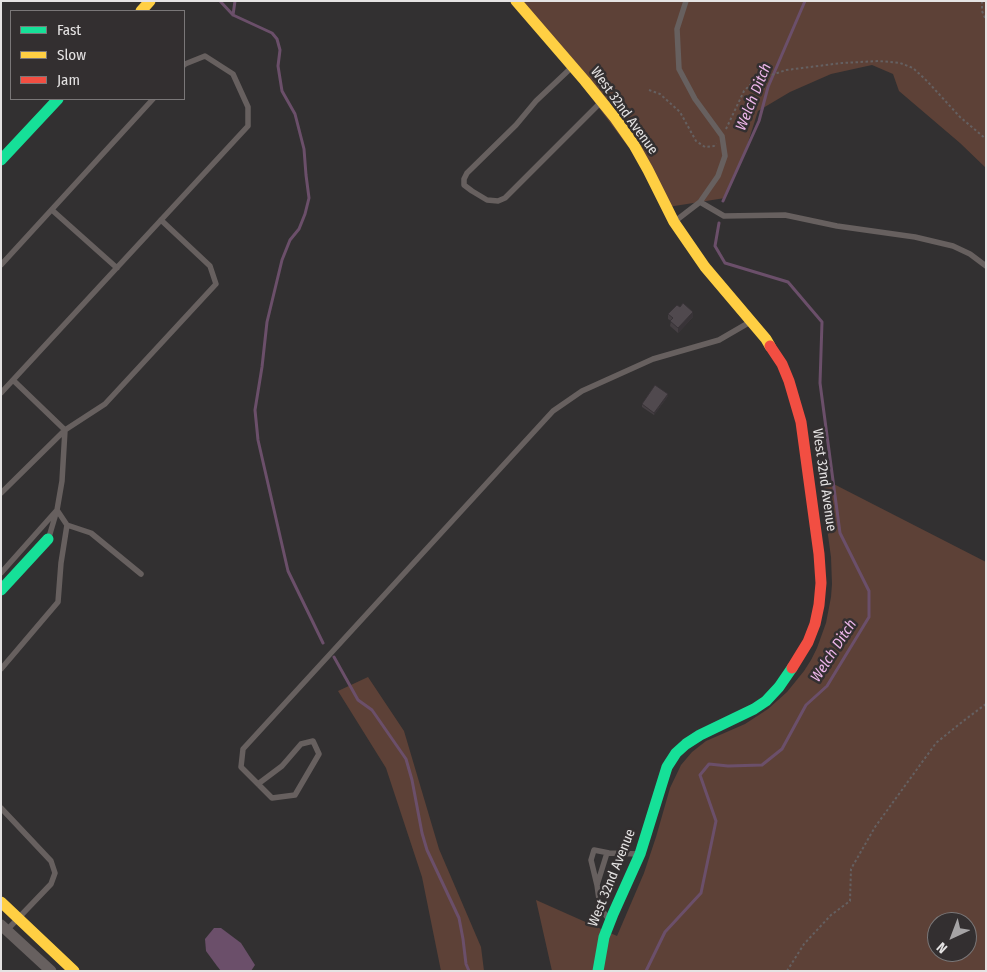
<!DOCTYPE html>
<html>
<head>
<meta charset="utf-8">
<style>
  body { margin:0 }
  #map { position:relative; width:987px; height:972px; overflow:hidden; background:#323031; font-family:"Fira Sans Condensed",sans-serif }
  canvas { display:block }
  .frame { position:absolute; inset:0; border:2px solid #e5e3e3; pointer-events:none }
  .legend { position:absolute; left:10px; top:10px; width:175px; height:90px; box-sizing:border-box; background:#332f30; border:1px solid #7a7778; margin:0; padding:6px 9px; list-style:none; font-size:15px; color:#e5e3e3 }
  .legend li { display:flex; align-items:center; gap:10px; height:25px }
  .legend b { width:25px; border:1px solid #7a7778 }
  .north { position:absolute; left:927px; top:912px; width:50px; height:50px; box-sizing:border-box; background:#332f30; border:1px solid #7a7778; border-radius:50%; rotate:223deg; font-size:14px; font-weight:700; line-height:20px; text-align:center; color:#e5e3e3 }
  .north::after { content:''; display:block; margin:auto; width:18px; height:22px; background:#a6a4a5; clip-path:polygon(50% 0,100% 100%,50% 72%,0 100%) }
</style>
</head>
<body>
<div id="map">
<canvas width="987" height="972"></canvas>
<div class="frame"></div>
<ul class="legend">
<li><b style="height:6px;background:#16e098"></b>Fast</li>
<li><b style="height:6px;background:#ffcf43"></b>Slow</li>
<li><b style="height:6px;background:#f24e42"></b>Jam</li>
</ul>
<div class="north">N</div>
</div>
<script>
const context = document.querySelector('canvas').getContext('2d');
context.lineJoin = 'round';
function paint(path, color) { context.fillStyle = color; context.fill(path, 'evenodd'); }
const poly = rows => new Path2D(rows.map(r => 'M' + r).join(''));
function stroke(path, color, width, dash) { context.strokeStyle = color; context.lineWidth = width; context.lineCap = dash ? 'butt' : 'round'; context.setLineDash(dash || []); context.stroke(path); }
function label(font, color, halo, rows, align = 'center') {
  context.font = font + ' "Fira Sans Condensed",sans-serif'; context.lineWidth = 5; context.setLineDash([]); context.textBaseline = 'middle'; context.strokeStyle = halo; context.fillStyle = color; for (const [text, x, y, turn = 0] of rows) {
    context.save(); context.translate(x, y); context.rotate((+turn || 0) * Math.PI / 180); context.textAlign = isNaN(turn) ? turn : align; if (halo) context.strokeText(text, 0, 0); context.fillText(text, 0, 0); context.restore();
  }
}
const green = poly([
  [519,1,986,1,986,168,960,143,899,91,893,74,872,65,831,74,790,92,758,111,743,158,725,198,668,207,644,168],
  [820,477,986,562,986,971,552,971,536,900,617,936,644,873,656,837,670,788,681,765,692,752,706,741,745,724,768,709,787,692,804,671,811,660,817,648,826,623,831,597,832,584,831,557],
  [937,922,967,922,967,952,937,952],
  [368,677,404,731,439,849,481,947,484,971,441,971,422,877,386,768,338,691]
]);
const water = poly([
  [214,928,221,928,241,943,255,965,251,971,221,971,217,966,206,951,205,939]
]);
const stream = poly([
  [220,1,233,15,272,33,277,39,280,50,278,66,282,91,295,114,304,149,306,175,309,198,305,214,299,229,290,240,282,260,267,322,262,367,255,410,258,440,288,571,323,643],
  [233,15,235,1],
  [723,201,759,121,768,87,805,1],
  [334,657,358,700,372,710,406,759,412,780,422,833,427,850,459,918,463,939,466,964,469,971],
  [646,971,665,932,701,893,716,821,700,775,709,764,728,766,762,765,782,749,806,705,827,686,869,617,869,591,840,533,820,383,822,322,788,282,725,263,715,246,719,223]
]);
const path = poly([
  [982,1,982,11,986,20],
  [649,90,660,94,680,112,696,141,705,147,714,146,716,143],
  [726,129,744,91,754,81,786,70,842,63,879,61,900,63,913,68,927,81,960,117,986,139],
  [787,971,804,944,831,915,850,901,851,869,875,827,936,743,962,722,986,704]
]);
const lane = poly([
  [571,68,536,101,516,125,467,173,464,179,464,185,472,191,487,200,498,201,505,198,601,102],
  [700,202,724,216,785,215,837,226,915,237,953,246,970,254,986,266],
  [52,210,117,268],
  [674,222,700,202,718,176,725,156,722,136,695,99,679,69,677,29,686,1],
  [1,265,153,99],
  [1,393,248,126,248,107,233,74,205,56,185,64,184,65],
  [1,493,65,430,13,380],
  [67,525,91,533,141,574],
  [49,537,57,510,62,481,65,430,105,404,216,284,210,266,161,220],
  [1,573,57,510,67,525,61,563,58,602,1,669],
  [258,784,282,766,301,744,313,741,319,754,295,795,272,798,241,767,243,749,553,411,582,391,653,359,719,340,750,322],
  [1,808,51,861,55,873,51,884,7,930],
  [597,885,607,853],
  [609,920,600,907,597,885,591,860,594,850,609,853,638,854]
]);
const street = poly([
  [1,925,51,971]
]);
const fast = poly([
  [1,160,58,99],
  [1,590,48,539],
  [598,971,604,937,613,914,640,854,667,767,676,753,686,744,700,735,754,709,766,701,779,687,792,668]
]);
const slow = poly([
  [516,1,585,81,615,118,634,145,648,170,674,222,705,267,766,339,770,346],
  [141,11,150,1],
  [1,902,74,971]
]);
const jam = poly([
  [770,346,782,364,789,381,801,422,819,554,821,583,819,605,815,624,808,642,792,668]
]);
const wall = poly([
  [668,314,693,317,678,333,670,326,671,321,668,319],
  [668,396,654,415,642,407,642,404]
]);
const shadedWall = poly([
  [693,312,693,317,678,333,678,328],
  [668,394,668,396,654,415,654,413]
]);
const building = poly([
  [683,303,693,312,678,328,670,321,673,318,668,314,677,305,680,307,683,303],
  [655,385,668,394,654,413,642,404,655,385]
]);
const streetNames = [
  ["West 32nd Avenue",624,111,54],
  ["West 32nd Avenue",824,480,82],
  ["West 32nd Avenue",612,878,-68]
];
const waterNames = [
  ["Welch Ditch",754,97,-68],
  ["Welch Ditch",834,651,-57]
];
paint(green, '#5d4137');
paint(water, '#6b4f6a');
stroke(stream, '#6b4f6a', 3);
stroke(path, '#656061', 2, [2.5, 2.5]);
stroke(lane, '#67605f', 5.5);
stroke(street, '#67605f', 11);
stroke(fast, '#16e098', 11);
stroke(slow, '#ffcf43', 11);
stroke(jam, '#f24e42', 11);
paint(wall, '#453f43');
paint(shadedWall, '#383337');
paint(building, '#50494e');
stroke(building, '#383337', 1);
label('14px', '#e5e3e3', '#332f30', streetNames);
label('italic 15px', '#edb6ea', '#332f30', waterNames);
</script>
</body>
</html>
